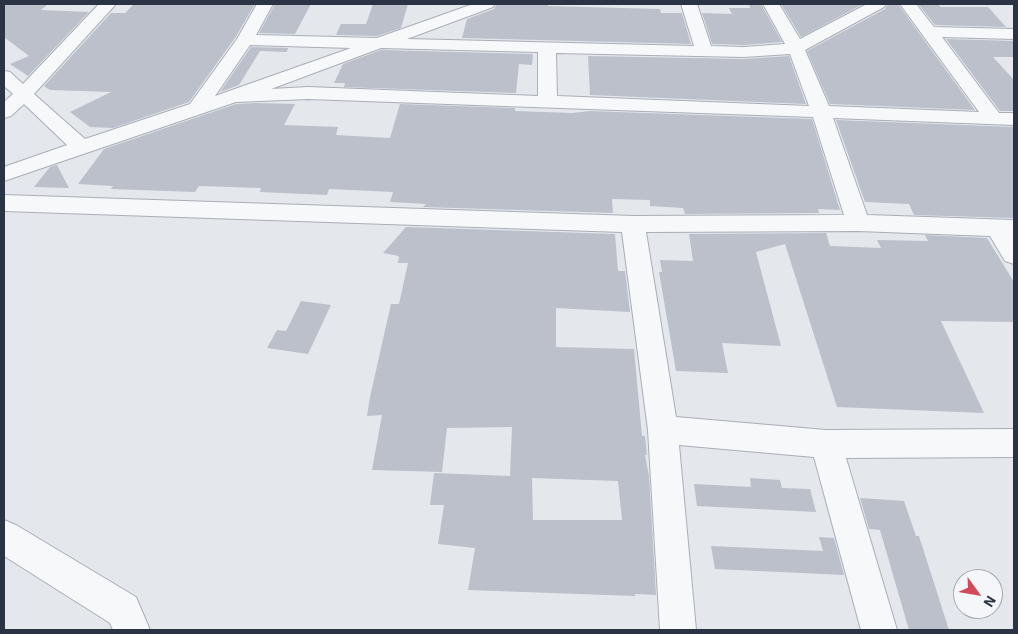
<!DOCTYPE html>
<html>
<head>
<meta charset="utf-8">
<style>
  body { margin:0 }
  #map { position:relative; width:1018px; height:634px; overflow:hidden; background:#e4e7ec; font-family:"IBM Plex Sans",sans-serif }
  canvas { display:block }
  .frame { position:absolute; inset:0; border:5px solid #2b3445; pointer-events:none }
  .north { position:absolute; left:953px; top:569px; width:50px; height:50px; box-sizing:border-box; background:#f4f6f9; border:1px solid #a4a8b1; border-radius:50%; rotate:122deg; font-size:14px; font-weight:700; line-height:20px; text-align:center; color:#2b3445 }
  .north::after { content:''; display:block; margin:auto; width:18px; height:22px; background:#d1495b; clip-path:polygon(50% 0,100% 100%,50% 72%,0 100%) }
</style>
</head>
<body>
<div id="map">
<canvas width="1018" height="634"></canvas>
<div class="frame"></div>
<div class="north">N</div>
</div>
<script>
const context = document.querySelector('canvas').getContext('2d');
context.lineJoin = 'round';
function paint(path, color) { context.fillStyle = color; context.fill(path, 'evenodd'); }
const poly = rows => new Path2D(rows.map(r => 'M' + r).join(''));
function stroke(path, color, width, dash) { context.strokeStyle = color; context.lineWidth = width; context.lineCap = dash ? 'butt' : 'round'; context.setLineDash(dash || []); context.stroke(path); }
const building = poly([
  [4,4,48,4,41,10,89,12,28,76,10,64,29,56,4,37],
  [134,4,255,4,235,38,189,102,113,128,90,127,70,112,111,92,50,90,44,86,111,13,125,13],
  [275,4,311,4,295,34,259,33],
  [373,4,408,4,401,28,377,36,336,35,341,24,366,24],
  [497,4,548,4,548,6,660,9,661,13,682,13,691,44,462,38,467,19,494,9],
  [749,4,761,4,782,42,744,45,712,44,702,13,732,14,729,8,750,8],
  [781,4,863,4,801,37],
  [888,4,898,4,975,110,830,104,807,51,885,9],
  [918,4,937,4,941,7,988,7,1006,27,935,25],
  [946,39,1014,41,1014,57,993,57,1014,80,1014,111,1000,111],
  [251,47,288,48,287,52,260,51,239,85,220,92],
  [381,50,533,54,532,65,519,64,516,93,344,87,345,83,334,83,343,64],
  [588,56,744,59,789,56,806,104,590,95],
  [256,103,295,104,284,125,338,127,336,135,390,138,400,104,515,108,515,111,572,113,590,111,812,119,840,210,818,209,819,213,685,214,683,208,650,206,650,200,612,199,613,213,423,207,426,204,390,202,393,192,329,189,327,195,260,192,261,188,199,186,195,192,111,189,113,186,78,184,104,149,236,104],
  [836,120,1014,127,1014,218,914,215,909,204,865,202],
  [57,165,69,188,34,187,50,167],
  [406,227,615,234,618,271,625,271,630,312,556,308,556,347,634,349,642,436,645,436,647,455,645,455,649,476,656,595,635,594,635,596,468,590,475,548,438,544,444,505,430,505,434,473,510,476,512,427,447,428,442,472,372,470,382,415,367,416,370,397,391,304,399,304,408,263,398,263,399,256,383,253],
  [532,478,618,481,622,520,533,520],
  [826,233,830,246,881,248,877,240,928,241,925,235,987,238,1014,282,1014,322,941,321,984,413,837,407,785,244,756,252,781,346,722,343,728,373,676,371,659,272,662,272,660,260,693,261,689,234],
  [301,301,331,305,308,354,267,348,277,330,286,331],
  [750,478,780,480,782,488,810,489,816,512,697,506,694,484,751,487],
  [860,498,904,501,916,536,919,536,949,630,909,630,880,530,869,529],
  [819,537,834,538,844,575,715,569,711,546,823,551]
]);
const minor = poly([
  [99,4,116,4,34,94,85,139,190,104,237,39,257,4,273,4,256,35,377,38,473,4,495,4,493,7,407,39,694,46,681,4,697,4,711,46,744,47,785,44,763,4,779,4,800,39,867,4,886,4,884,7,805,50,829,106,979,112,900,4,916,4,934,27,1014,29,1014,39,942,37,999,113,1014,113,1014,125,833,118,867,215,1014,220,1014,264,1005,261,990,236,858,231,646,232,676,417,826,430,1014,429,1014,457,846,458,897,630,861,630,814,457,679,445,696,630,660,630,648,430,622,232,4,211,4,195,633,216,844,215,813,117,308,99,236,102,4,181,4,167,67,145,24,104,11,116,4,118,4,102,13,94,4,86,4,71,10,72,23,84,99,4],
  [250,45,351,48,215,96,250,45],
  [381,48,538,52,538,96,308,87,271,89,381,48],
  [556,53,744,57,790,54,809,106,557,96,556,53],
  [4,520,16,525,136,597,150,630,113,630,110,623,4,556,4,520]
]);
paint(building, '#bbc0ca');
stroke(minor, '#a9aeb7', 2);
paint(minor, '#f7f8fa');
</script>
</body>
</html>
